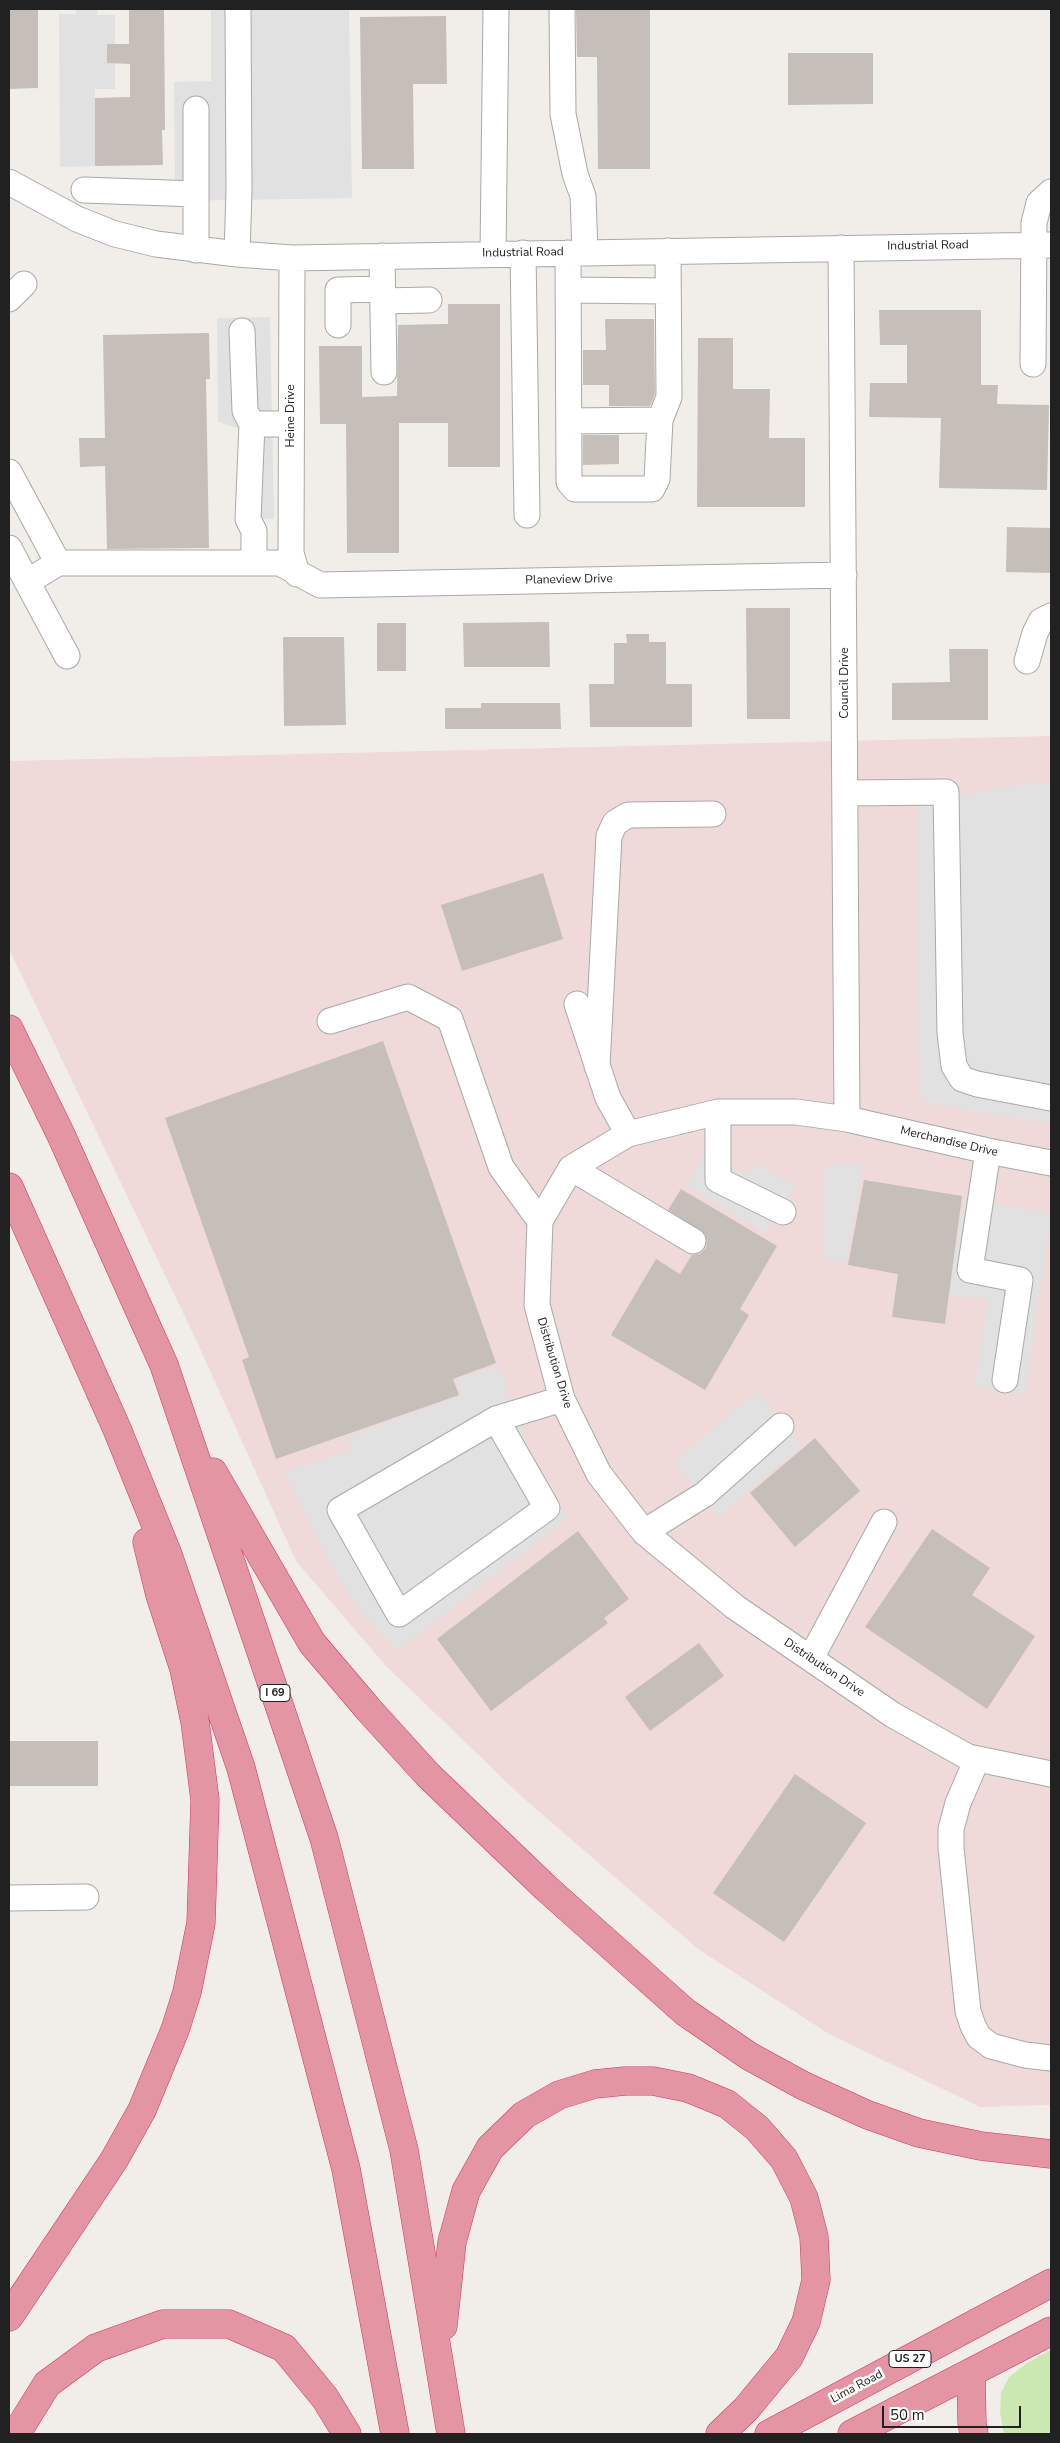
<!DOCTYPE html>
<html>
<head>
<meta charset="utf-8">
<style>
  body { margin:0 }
  #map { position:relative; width:1060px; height:2443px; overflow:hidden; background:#f1eee9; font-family:"Nunito Sans",sans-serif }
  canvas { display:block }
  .frame { position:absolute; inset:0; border:10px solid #212121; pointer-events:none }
  .scale { position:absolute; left:882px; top:2406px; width:139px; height:22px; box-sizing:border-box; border:2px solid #212121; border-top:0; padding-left:6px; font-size:15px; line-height:18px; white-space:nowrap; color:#212121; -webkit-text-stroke:4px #fff; paint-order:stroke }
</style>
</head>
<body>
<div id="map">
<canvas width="1060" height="2443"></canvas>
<div class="frame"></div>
<div class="scale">50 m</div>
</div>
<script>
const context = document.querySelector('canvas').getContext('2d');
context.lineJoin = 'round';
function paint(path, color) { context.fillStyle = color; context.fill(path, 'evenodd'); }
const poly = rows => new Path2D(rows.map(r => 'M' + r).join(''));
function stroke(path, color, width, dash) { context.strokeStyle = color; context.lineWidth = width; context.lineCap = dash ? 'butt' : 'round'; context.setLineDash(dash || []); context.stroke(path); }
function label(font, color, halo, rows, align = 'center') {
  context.font = font + ' "Nunito Sans",sans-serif'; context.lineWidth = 5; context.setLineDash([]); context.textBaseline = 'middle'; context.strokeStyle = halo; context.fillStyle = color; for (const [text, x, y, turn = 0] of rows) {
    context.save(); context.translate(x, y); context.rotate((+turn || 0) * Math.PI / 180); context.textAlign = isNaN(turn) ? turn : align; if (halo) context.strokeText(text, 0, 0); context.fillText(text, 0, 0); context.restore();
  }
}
const commercial = poly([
  [1051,736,1051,2105,980,2107,829,2034,698,1949,521,1796,386,1666,296,1561,197,1342,9,949,9,761]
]);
const grass = poly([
  [1051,2350,1051,2434,1004,2434,1000,2412,1001,2393,1009,2377,1027,2363]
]);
const parking = poly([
  [76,9,97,9,97,15,115,15,115,89,95,89,96,166,60,167,59,14,76,14],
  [211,9,349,9,352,198,175,201,174,82,211,81],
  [270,317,274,519,247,518,247,431,218,422,217,318],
  [1022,784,1051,784,1051,1124,937,1105,926,1100,919,1091,919,1086,917,804],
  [706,1151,747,1176,756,1164,795,1186,765,1233,686,1185],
  [843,1163,863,1166,846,1263,823,1259,824,1169],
  [964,1199,1051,1213,1025,1395,975,1386,988,1300,949,1294],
  [499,1366,527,1447,568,1518,397,1651,362,1613,333,1570,284,1472,352,1450,347,1437,462,1395,458,1380],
  [757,1391,803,1446,719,1516,673,1462]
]);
const building = poly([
  [9,9,38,9,38,88,9,89],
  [129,9,164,9,165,130,162,130,163,165,95,166,95,98,130,97,130,64,107,63,107,44,129,44],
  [576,9,650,9,650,169,598,169,597,57,577,57],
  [446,16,447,84,413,84,414,169,362,169,360,17],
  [788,53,873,53,873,104,788,105],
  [448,304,500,304,500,467,448,467,448,423,399,423,399,553,347,553,346,424,320,424,319,346,362,346,362,397,397,396,398,325,448,324],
  [879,310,981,310,981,385,998,385,997,404,1049,405,1047,490,939,488,941,418,869,417,870,383,907,383,907,345,880,345],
  [605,319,654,319,655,394,650,406,609,406,609,385,583,385,583,350,606,350],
  [209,333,210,379,206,379,209,548,107,549,105,466,80,467,79,438,105,438,103,335],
  [698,338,733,338,733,389,770,389,769,438,805,438,805,507,697,507],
  [583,435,619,435,619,464,583,465],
  [1007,527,1051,528,1051,573,1006,572],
  [746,608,790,608,790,719,747,719],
  [549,622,550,667,464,667,463,623],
  [377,623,406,623,406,671,377,671],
  [626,634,649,634,649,642,666,642,666,684,692,684,692,727,590,727,589,684,614,684,614,643,627,643],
  [283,637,344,637,346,725,284,726],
  [949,649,988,649,988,720,892,720,892,683,950,682],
  [481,703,560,703,561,729,445,729,445,708,481,708],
  [543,873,563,939,462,971,441,905],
  [383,1041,496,1363,453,1379,459,1395,276,1459,242,1360,249,1357,165,1118],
  [864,1180,962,1196,945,1324,892,1317,898,1274,848,1265],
  [681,1189,777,1246,740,1309,749,1315,705,1390,611,1335,656,1259,680,1274,692,1255,700,1254,706,1248,707,1241,705,1234,668,1210],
  [815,1438,860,1491,795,1547,750,1493],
  [932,1529,990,1568,972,1595,1035,1636,987,1709,865,1627],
  [578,1531,629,1599,604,1618,608,1623,491,1711,437,1639],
  [699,1643,724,1676,650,1731,625,1697],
  [9,1741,98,1741,98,1786,9,1786],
  [795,1774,866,1823,784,1942,713,1893]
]);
const minor = poly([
  [562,9,563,114,575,174,583,196,585,252],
  [196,109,196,250],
  [9,182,77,219,115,234,156,244,237,254,292,258,1051,245],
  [84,190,196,194],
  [841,248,847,1119],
  [523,253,527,515],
  [568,253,569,482,575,489,652,489,657,479,660,420,669,397,668,251],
  [237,254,239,191,238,9],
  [493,254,496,9],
  [382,256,384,372],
  [292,258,291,553,297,574],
  [568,290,668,291],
  [9,299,24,284],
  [383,301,429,300],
  [338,325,338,290,382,289],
  [242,331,245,411,252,424,291,424],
  [1033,364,1034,223,1039,203,1051,192],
  [569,421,660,420],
  [252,424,248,519,254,531,254,563],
  [9,472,58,563,27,582],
  [9,548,67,656],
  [58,563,280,563,320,585,844,575],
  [1027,661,1035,633,1041,621,1051,616],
  [846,793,946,792,950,1033,954,1066,962,1079,977,1084,1051,1098],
  [577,1004,608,1098,628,1134],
  [330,1021,408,997,450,1019,501,1167,540,1221],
  [597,1066,609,836,615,823,628,815,713,814],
  [718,1112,718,1180,783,1212],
  [988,1151,970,1270,1020,1280,1005,1380],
  [1051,1163,988,1151,847,1119,796,1112,718,1112,628,1134,571,1168,540,1221,537,1305,562,1399,599,1474,644,1532,735,1607,893,1715,968,1757,1051,1774],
  [571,1168,693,1241],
  [496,1419,547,1508,399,1614,340,1510,496,1419,562,1399],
  [644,1532,705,1494,781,1426],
  [811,1658,884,1522],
  [977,1759,958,1803,951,1829,951,1848,968,2011,973,2026,979,2037,991,2046,1025,2055,1051,2058],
  [9,1898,86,1897]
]);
const highway = poly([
  [9,1029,61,1135,164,1365,324,1838,404,2150,451,2434],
  [9,1187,117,1429,168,1555,241,1768,346,2169,395,2434],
  [213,1472,312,1643,369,1710,428,1775,546,1888,685,2012,749,2056,804,2086,868,2115,919,2133,981,2146,1051,2154],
  [9,2317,114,2160,142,2110,175,2030,187,1992,201,1923,205,1800,195,1722,184,1669,160,1595,147,1542],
  [443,2326,452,2242,466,2191,490,2148,524,2115,559,2095,595,2084,625,2081,653,2081,688,2088,727,2104,757,2128,784,2159,804,2198,814,2237,816,2280,806,2322,789,2357,746,2409,720,2434],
  [971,2373,972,2423,974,2434],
  [16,2434,47,2384,96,2348,163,2324,229,2324,284,2348,325,2398,347,2434],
  [769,2434,1051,2283],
  [852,2434,1051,2331]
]);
const shields = [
  [275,1693,30],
  [910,2359,42]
];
const shieldNames = [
  ["I 69",275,1693],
  ["US 27",910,2359]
];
const streetNames = [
  ["Industrial Road",928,246,-1],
  ["Industrial Road",523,253,-1],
  ["Heine Drive",291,416,-90],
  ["Planeview Drive",569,580,-1],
  ["Council Drive",845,683,-90],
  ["Merchandise Drive",949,1142,13],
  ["Distribution Drive",554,1363,73],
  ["Distribution Drive",824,1668,34],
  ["Lima Road",857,2387,-28]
];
paint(commercial, '#f0dad9');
paint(grass, '#cce8b2');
paint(parking, '#e1e1e1');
paint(building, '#c6beb8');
stroke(minor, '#a8a8a8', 27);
stroke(highway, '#d33268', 29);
stroke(minor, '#fff', 25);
stroke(highway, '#e395a3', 28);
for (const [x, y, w] of shields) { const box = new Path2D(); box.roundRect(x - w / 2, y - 8.5, w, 17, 4); context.fillStyle = '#fff'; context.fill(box); stroke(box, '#212121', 1); }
label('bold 11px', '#212121', null, shieldNames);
label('12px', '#212121', '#fff', streetNames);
</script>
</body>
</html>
